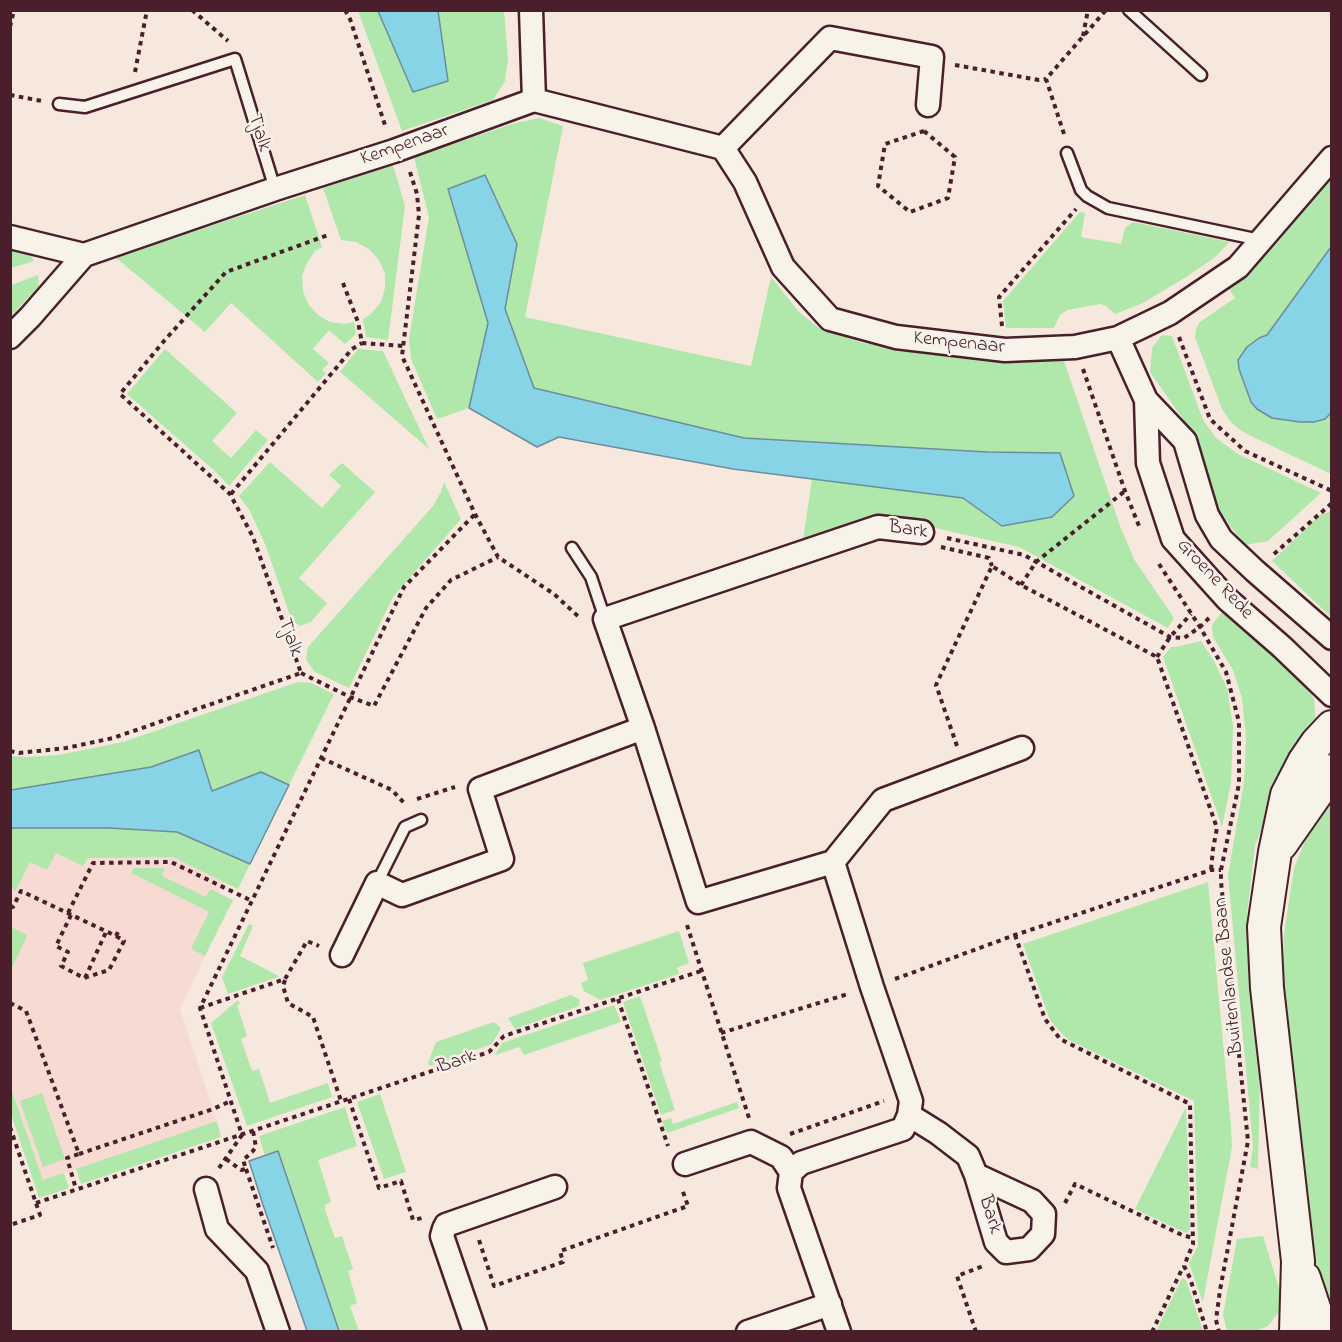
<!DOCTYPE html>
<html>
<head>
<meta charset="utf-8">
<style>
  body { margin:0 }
  #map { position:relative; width:1342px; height:1342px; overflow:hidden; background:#f7e8de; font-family:"Indie Flower",sans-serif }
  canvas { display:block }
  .frame { position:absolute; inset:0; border:12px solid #4a1f2b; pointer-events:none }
</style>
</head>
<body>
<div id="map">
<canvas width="1342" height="1342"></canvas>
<div class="frame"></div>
</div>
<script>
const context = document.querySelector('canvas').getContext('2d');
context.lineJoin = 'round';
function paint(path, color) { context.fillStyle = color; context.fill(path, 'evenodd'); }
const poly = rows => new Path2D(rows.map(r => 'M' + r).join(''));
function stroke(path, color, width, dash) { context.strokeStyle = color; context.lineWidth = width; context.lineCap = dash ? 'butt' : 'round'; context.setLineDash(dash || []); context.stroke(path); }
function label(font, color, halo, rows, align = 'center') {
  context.font = font + ' "Indie Flower",sans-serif'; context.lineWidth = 5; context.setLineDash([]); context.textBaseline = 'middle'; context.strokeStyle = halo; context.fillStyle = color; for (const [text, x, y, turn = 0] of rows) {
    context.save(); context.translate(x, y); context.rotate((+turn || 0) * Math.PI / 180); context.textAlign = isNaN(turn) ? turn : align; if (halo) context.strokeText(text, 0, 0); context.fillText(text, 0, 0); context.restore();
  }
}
const built = poly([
  [10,851,178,855,226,879,209,911,210,912,192,949,205,956,180,1009,217,1121,43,1181,11,1085]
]);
const green = poly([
  [358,11,378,11,413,92,447,81,438,11,504,11,508,59,505,81,493,100,402,131],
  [539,118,563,126,525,317,751,366,771,277,799,312,819,328,863,343,977,359,1064,361,1120,526,1134,559,1174,618,1168,628,1019,547,878,515,803,540,812,479,963,498,1002,526,1060,453,987,452,744,438,534,388,505,309,517,244,449,189,489,323,469,408,437,419,411,359,409,339,429,217,414,157,512,124],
  [393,165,405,206,388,340,366,337,363,319,371,314,381,302,385,288,385,274,379,260,369,249,356,242,341,240,323,188],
  [1331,179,1331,247,1267,335,1259,338,1300,422,1314,422,1324,419,1331,413,1331,474,1253,437,1240,430,1230,421,1222,409,1195,337,1196,329,1200,322,1235,298,1229,289,1241,280,1289,225],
  [305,195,322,247,315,251,307,263,302,276,303,291,308,304,318,315,330,322,345,324,354,322,356,334,345,344,329,330,313,349,329,363,322,370,326,373,318,382,231,303,205,332,115,257],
  [1080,212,1085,213,1081,237,1121,244,1125,228,1133,222,1230,242,1214,258,1186,277,1143,303,1115,314,1106,306,1100,304,1067,310,1060,315,1054,328,1006,328,1003,301],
  [11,245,27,248,34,261,11,268],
  [38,275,39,286,11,316,11,285],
  [1162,335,1172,336,1203,420,1216,438,1238,454,1321,493,1268,541,1245,545,1217,509,1192,432,1150,372,1152,348],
  [165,349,237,413,212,441,231,458,256,430,268,440,229,486,216,472,127,394],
  [358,349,383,351,429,449,340,372],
  [270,462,322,508,341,486,329,475,342,463,375,492,299,578,327,603,311,622,300,626,292,621,265,544,250,511,239,496],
  [444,482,461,519,393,597,349,688,315,672,306,660,308,647,433,506,441,492],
  [1331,511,1332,511,1331,617,1272,561,1320,515],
  [1223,611,1307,685,1314,700,1316,720,1313,731,1273,797,1255,846,1247,914,1249,961,1260,1070,1258,1169,1250,1167,1253,1146,1228,875,1244,782,1246,738,1242,698,1233,670,1213,637,1212,627,1214,622],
  [1201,641,1214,661,1227,688,1233,726,1231,783,1222,827,1163,657,1171,647,1176,647],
  [298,682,311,683,334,694,289,785,260,772,212,791,199,750,151,767,11,790,11,756,27,757,58,755,123,742],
  [1331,786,1331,1327,1319,1282,1310,1237,1304,1199,1282,983,1284,934,1294,868,1317,811],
  [11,828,109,828,177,832,250,864,238,889,173,857,88,858,83,866,56,853,47,870,30,862,15,892,11,885],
  [134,868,165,868,162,876,206,897,210,889,233,900,205,956,191,949,209,912,131,873],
  [1208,882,1231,1127,1232,1147,1203,1301,1202,1300,1189,1263,1198,1246,1194,1101,1069,1040,1063,1035,1050,1020,1023,944],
  [249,924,253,926,240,956,279,976,278,977,228,994,222,977],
  [11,927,27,935,27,936,11,970],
  [679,931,689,963,677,968,679,974,600,1000,584,991,581,983,588,980,583,963],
  [571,995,580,1000,579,1006,515,1029,508,1018],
  [640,996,662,1061,659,1062,675,1110,661,1115,623,1002],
  [238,1000,240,1004,237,1005,247,1036,241,1039,252,1071,259,1069,270,1103,328,1083,332,1097,247,1126,211,1023],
  [614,1005,621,1022,524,1055,519,1047,495,1055,502,1043],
  [494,1022,501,1028,492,1044,430,1066,428,1063,436,1042],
  [10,1085,43,1180,64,1173,69,1188,39,1198,11,1114],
  [42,1093,65,1159,43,1167,20,1101],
  [380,1094,406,1172,384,1179,357,1102],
  [737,1102,739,1108,667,1133,662,1121,671,1118,673,1124],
  [345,1107,357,1146,318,1160,331,1202,325,1205,325,1210,335,1238,342,1236,353,1269,348,1271,357,1303,350,1306,359,1331,339,1331,278,1152,265,1156,259,1136],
  [1186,1107,1190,1229,1186,1233,1135,1209],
  [217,1121,221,1137,81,1184,76,1169],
  [1263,1236,1279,1288,1281,1309,1268,1326,1256,1331,1227,1331,1223,1315,1237,1239],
  [1182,1278,1186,1280,1203,1331,1156,1331]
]);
const water = poly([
  [378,11,438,11,448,81,413,92,378,11],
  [485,175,517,244,505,309,534,388,744,438,987,452,1060,453,1074,496,1052,517,1002,526,963,498,733,469,559,437,537,447,469,408,488,323,448,189,485,175],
  [1331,247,1331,413,1325,419,1314,422,1300,422,1272,418,1257,409,1251,402,1239,369,1238,360,1247,347,1259,338,1267,335,1331,247],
  [199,750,212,791,261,772,289,785,250,864,177,832,109,828,11,828,11,790,151,767,199,750],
  [278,1151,339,1331,307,1331,263,1205,249,1161,278,1151]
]);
const path = poly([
  [192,10,228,41],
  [345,10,350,19,386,128],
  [10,27,14,10],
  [1083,36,1088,10],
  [955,65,1039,80,1046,79],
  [135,72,147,10],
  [10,95,42,101],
  [924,131,885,144,878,186,910,212,948,198,955,157,924,131,924,129],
  [1064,134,1046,79,1106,10],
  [410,172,417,194,419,215,402,356,475,514,498,557,554,594,580,618],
  [343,283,358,322,362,343,403,346],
  [1002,326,999,297,1076,209],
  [1179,337,1210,419,1245,451,1332,491],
  [1083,369,1125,491,1139,526],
  [231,494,352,349,362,343],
  [947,538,1024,555,1170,637,1184,638,1200,627,1211,616],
  [941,547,989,558,992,566],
  [1274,554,1332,503],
  [1159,564,1200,627,1226,672,1239,722,1239,784,1221,870,1221,882,1248,1141,1220,1290,1216,1320,1219,1332],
  [1021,585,1036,562,1125,491],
  [1157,657,1170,637,1191,614],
  [301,673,350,697,374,706,426,608,451,580,498,557],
  [957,746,936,685,992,566,1021,585,1157,657,1217,828,1213,849,1211,870],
  [10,751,19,753,66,748,113,738,301,673,253,537,230,494,120,394,164,341,226,272,328,235],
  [321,758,392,790,405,804,405,806],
  [417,799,455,787],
  [10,906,13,907,21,891,116,936,118,932],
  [68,913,93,863,171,862,252,901],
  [71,915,56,946,68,952,61,966,84,978,109,970,124,941,116,936],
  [687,925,749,1118],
  [1015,935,1045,1019,1060,1039,1190,1104,1193,1244,1184,1266,1190,1278,1207,1332],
  [85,978,106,932],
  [895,979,1015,935,1211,870,1221,870],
  [285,980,283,986,288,1003,313,1017,341,1101],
  [618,999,668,1146],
  [10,1003,26,1011,79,1154,67,1158,76,1189],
  [200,1008,285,979,307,941,319,946],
  [721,1033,848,994],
  [349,1099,379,1188,401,1181,413,1220,422,1218],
  [10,1127,40,1215,10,1225],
  [790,1134,884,1101],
  [79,1154,213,1109,231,1101],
  [226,1159,241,1170,246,1169,243,1160,252,1152,256,1147,253,1131],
  [219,1168,242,1135,200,1008,404,587,475,514],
  [246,1169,273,1248],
  [36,1203,489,1052,504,1036,701,971],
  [1065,1203,1075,1184,1182,1235,1193,1238],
  [479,1240,494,1286,563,1262,560,1251,688,1206,682,1189],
  [976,1332,957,1276,983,1266,985,1264],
  [1152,1332,1183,1267]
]);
const lane = poly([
  [1129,10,1201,75],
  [59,104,85,107,235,59,275,189],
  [1067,153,1081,190,1087,196,1108,208,1260,240],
  [572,548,591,577,605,619],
  [377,883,405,827,421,820]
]);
const street = poly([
  [531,10,534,100],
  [723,148,830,38,932,57,928,105],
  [10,237,84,255],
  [10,337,30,317,84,255,275,189,394,151,534,100,723,148,745,182,783,267,830,319,896,337,1005,350,1075,347,1118,338,1170,313,1238,267,1332,158],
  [1118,338,1146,400,1185,441,1207,515,1221,539,1255,571,1332,638],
  [1146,400,1148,463,1173,539,1227,599,1282,647,1332,695],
  [922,532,878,527,605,619,643,728,698,902,833,862,883,800,1022,748],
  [833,862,872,987,911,1101,909,1115,938,1133,968,1156,976,1175,1032,1201,1044,1214,1043,1234,1029,1249,1006,1252,996,1242,976,1175],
  [342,955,377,883,402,895,502,859,480,789,643,728],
  [685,1164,751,1142,781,1157,791,1172],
  [206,1189,217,1229,257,1271,278,1332],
  [475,1332,442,1236,444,1229,446,1225,555,1187],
  [748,1332,830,1304],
  [839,1332,789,1188,791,1172,801,1163,903,1129,909,1115]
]);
const secondary = poly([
  [1281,844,1332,771],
  [1304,1278,1322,1332],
  [1296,1332,1298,1261,1267,988,1264,927,1275,852,1287,795,1304,762,1317,743,1332,727]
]);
const streetNames = [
  ["Tjalk",258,133,73],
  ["Kempenaar",405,146,-19],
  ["Kempenaar",959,344,6],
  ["Bark",908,531,8],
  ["Groene Rede",1214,580,47],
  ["Tjalk",289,638,70],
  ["Buitenlandse Baan",1230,976,-96],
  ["Bark",457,1063,-19],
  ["Bark",989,1215,73]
];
paint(built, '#f7dad2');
paint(green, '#b0e7aa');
paint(water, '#87d4e7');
stroke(water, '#6f8c9c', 1.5);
stroke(lane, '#4a1f2b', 15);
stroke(street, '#4a1f2b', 27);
stroke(secondary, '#4a1f2b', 36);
stroke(path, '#4a1f2b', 4, [4.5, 4.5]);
stroke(lane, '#f7f3e8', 10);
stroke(street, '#f7f3e8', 22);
stroke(secondary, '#f7f3e8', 32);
label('20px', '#4a1f2b', '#f7f3e8', streetNames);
</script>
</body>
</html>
